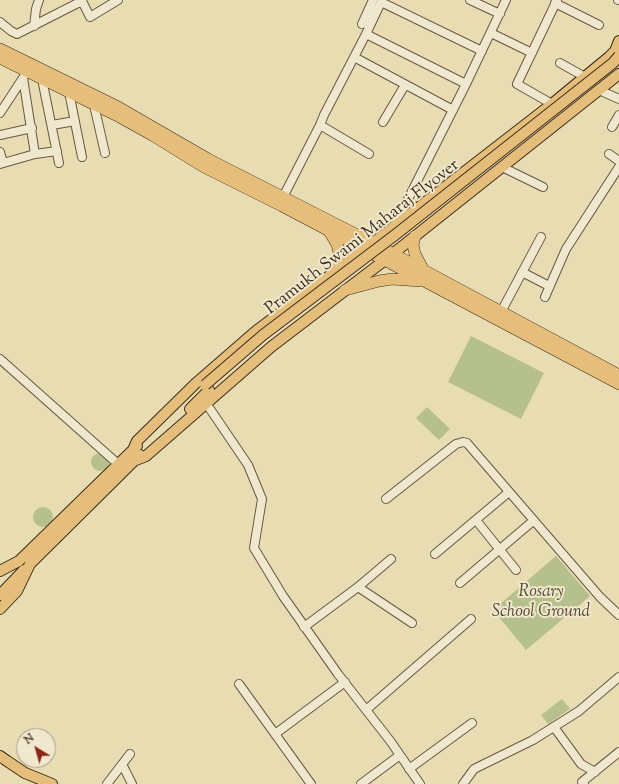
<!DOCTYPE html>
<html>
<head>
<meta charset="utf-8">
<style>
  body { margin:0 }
  #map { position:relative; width:619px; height:784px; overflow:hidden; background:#e8dcb3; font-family:"Sorts Mill Goudy",serif }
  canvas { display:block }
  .north { position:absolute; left:16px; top:728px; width:40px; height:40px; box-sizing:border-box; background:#f0e8ce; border:1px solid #a99c85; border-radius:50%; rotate:323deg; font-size:11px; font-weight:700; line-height:16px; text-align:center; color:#3e2b18 }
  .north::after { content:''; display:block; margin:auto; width:14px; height:18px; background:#8f2418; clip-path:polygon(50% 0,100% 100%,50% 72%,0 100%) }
</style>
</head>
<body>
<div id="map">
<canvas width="619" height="784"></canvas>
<div class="north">N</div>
</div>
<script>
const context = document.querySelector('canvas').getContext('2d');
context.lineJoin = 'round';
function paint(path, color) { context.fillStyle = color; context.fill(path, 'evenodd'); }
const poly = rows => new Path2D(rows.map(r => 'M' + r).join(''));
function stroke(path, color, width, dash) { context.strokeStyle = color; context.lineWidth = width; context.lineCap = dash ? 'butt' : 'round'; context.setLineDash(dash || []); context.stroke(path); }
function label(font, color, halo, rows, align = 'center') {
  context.font = font + ' "Sorts Mill Goudy",serif'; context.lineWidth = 4; context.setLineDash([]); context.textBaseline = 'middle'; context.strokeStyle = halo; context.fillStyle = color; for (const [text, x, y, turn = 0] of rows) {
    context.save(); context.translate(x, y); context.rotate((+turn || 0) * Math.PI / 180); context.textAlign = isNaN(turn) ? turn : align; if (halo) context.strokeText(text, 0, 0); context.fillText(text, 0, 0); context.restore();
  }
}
const green = poly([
  [471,336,544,373,521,419,448,382],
  [427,407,450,429,439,440,416,418],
  '91 462a9 9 0 1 1 18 0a9 9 0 1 1-18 0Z',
  '33 517a10 10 0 1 1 20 0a10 10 0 1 1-20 0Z',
  [556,556,590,596,526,650,493,610],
  [562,699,570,709,548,724,541,715]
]);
const minor = poly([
  [470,0,500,14],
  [618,0,619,0],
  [381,2,482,51],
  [555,3,599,25],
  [0,22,11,31,17,34,78,3,83,3,90,17,118,0],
  [362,24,373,0],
  [34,26,36,9,39,0],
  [491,33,532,53],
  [366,34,466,84],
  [354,57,453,110],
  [560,63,585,77],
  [27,71,23,78,35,154],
  [42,79,59,163],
  [71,89,69,92,82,157],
  [599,90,619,99],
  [552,104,517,84,557,0],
  [94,105,105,153],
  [0,113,23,78],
  [383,122,405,85],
  [52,125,75,121],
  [320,125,369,154],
  [612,127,619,115],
  [0,135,32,128],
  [0,152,3,163],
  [609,154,619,161],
  [0,164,35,154,57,151],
  [502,167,543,187],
  [281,201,320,125,324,115,366,34,382,0],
  [395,225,466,84,506,0],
  [522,272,549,286],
  [545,297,566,249,619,167],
  [501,312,541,237],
  [0,359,118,464],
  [206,403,248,465,262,499,254,548,283,596,338,674,391,742,420,784],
  [386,499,456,444,463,442,467,443,600,597,619,615],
  [476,520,516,570],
  [435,554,509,492],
  [460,583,533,521],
  [358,587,412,623],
  [304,627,358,587,391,559],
  [239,684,311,784],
  [366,710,471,619],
  [554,727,581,764,595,772],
  [275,734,345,682],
  [122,764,132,784],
  [409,769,472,723],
  [107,784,130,754],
  [361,784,400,755],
  [463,784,474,769,533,740,579,711,619,677],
  [584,784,582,782,619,752]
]);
const major = poly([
  [190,409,209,390],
  [133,450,137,441,195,384,256,331,365,249,552,104,609,57,615,51,619,41],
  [136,460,146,456,271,347,385,260,619,74],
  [0,571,19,561,137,446],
  [0,595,24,570],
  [0,609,17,591,30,564,140,455],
  [0,756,7,761,25,773,52,784]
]);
const highway = poly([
  [0,49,118,107,208,159,373,243,619,375],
  [0,58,116,115,152,135,204,167,282,206,619,384],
  [329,231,337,244,339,253,339,258,334,273],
  [415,236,413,245,415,254,423,269],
  [345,290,379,281,392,279,421,281]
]);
const majorBridge = poly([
  [205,385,263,335,395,235,613,63,619,56]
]);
const streetNames = [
  ["Pramukh Swami Maharaj Flyover",363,238,-38]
];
const parkNames = [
  ["Rosary",541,593],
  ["School Ground",541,613]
];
paint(green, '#b6c08c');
stroke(minor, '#68573f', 10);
stroke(major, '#3e2b18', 12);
stroke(highway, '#3e2b18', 12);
stroke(minor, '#f0e8ce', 8);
stroke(major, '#e4be7a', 10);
stroke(highway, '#e4be7a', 11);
stroke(majorBridge, '#3e2b18', 12, []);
stroke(majorBridge, '#e4be7a', 10);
label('17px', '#3e2b18', '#f0e8ce', streetNames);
label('italic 17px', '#56492f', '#f0e8ce', parkNames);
</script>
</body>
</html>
